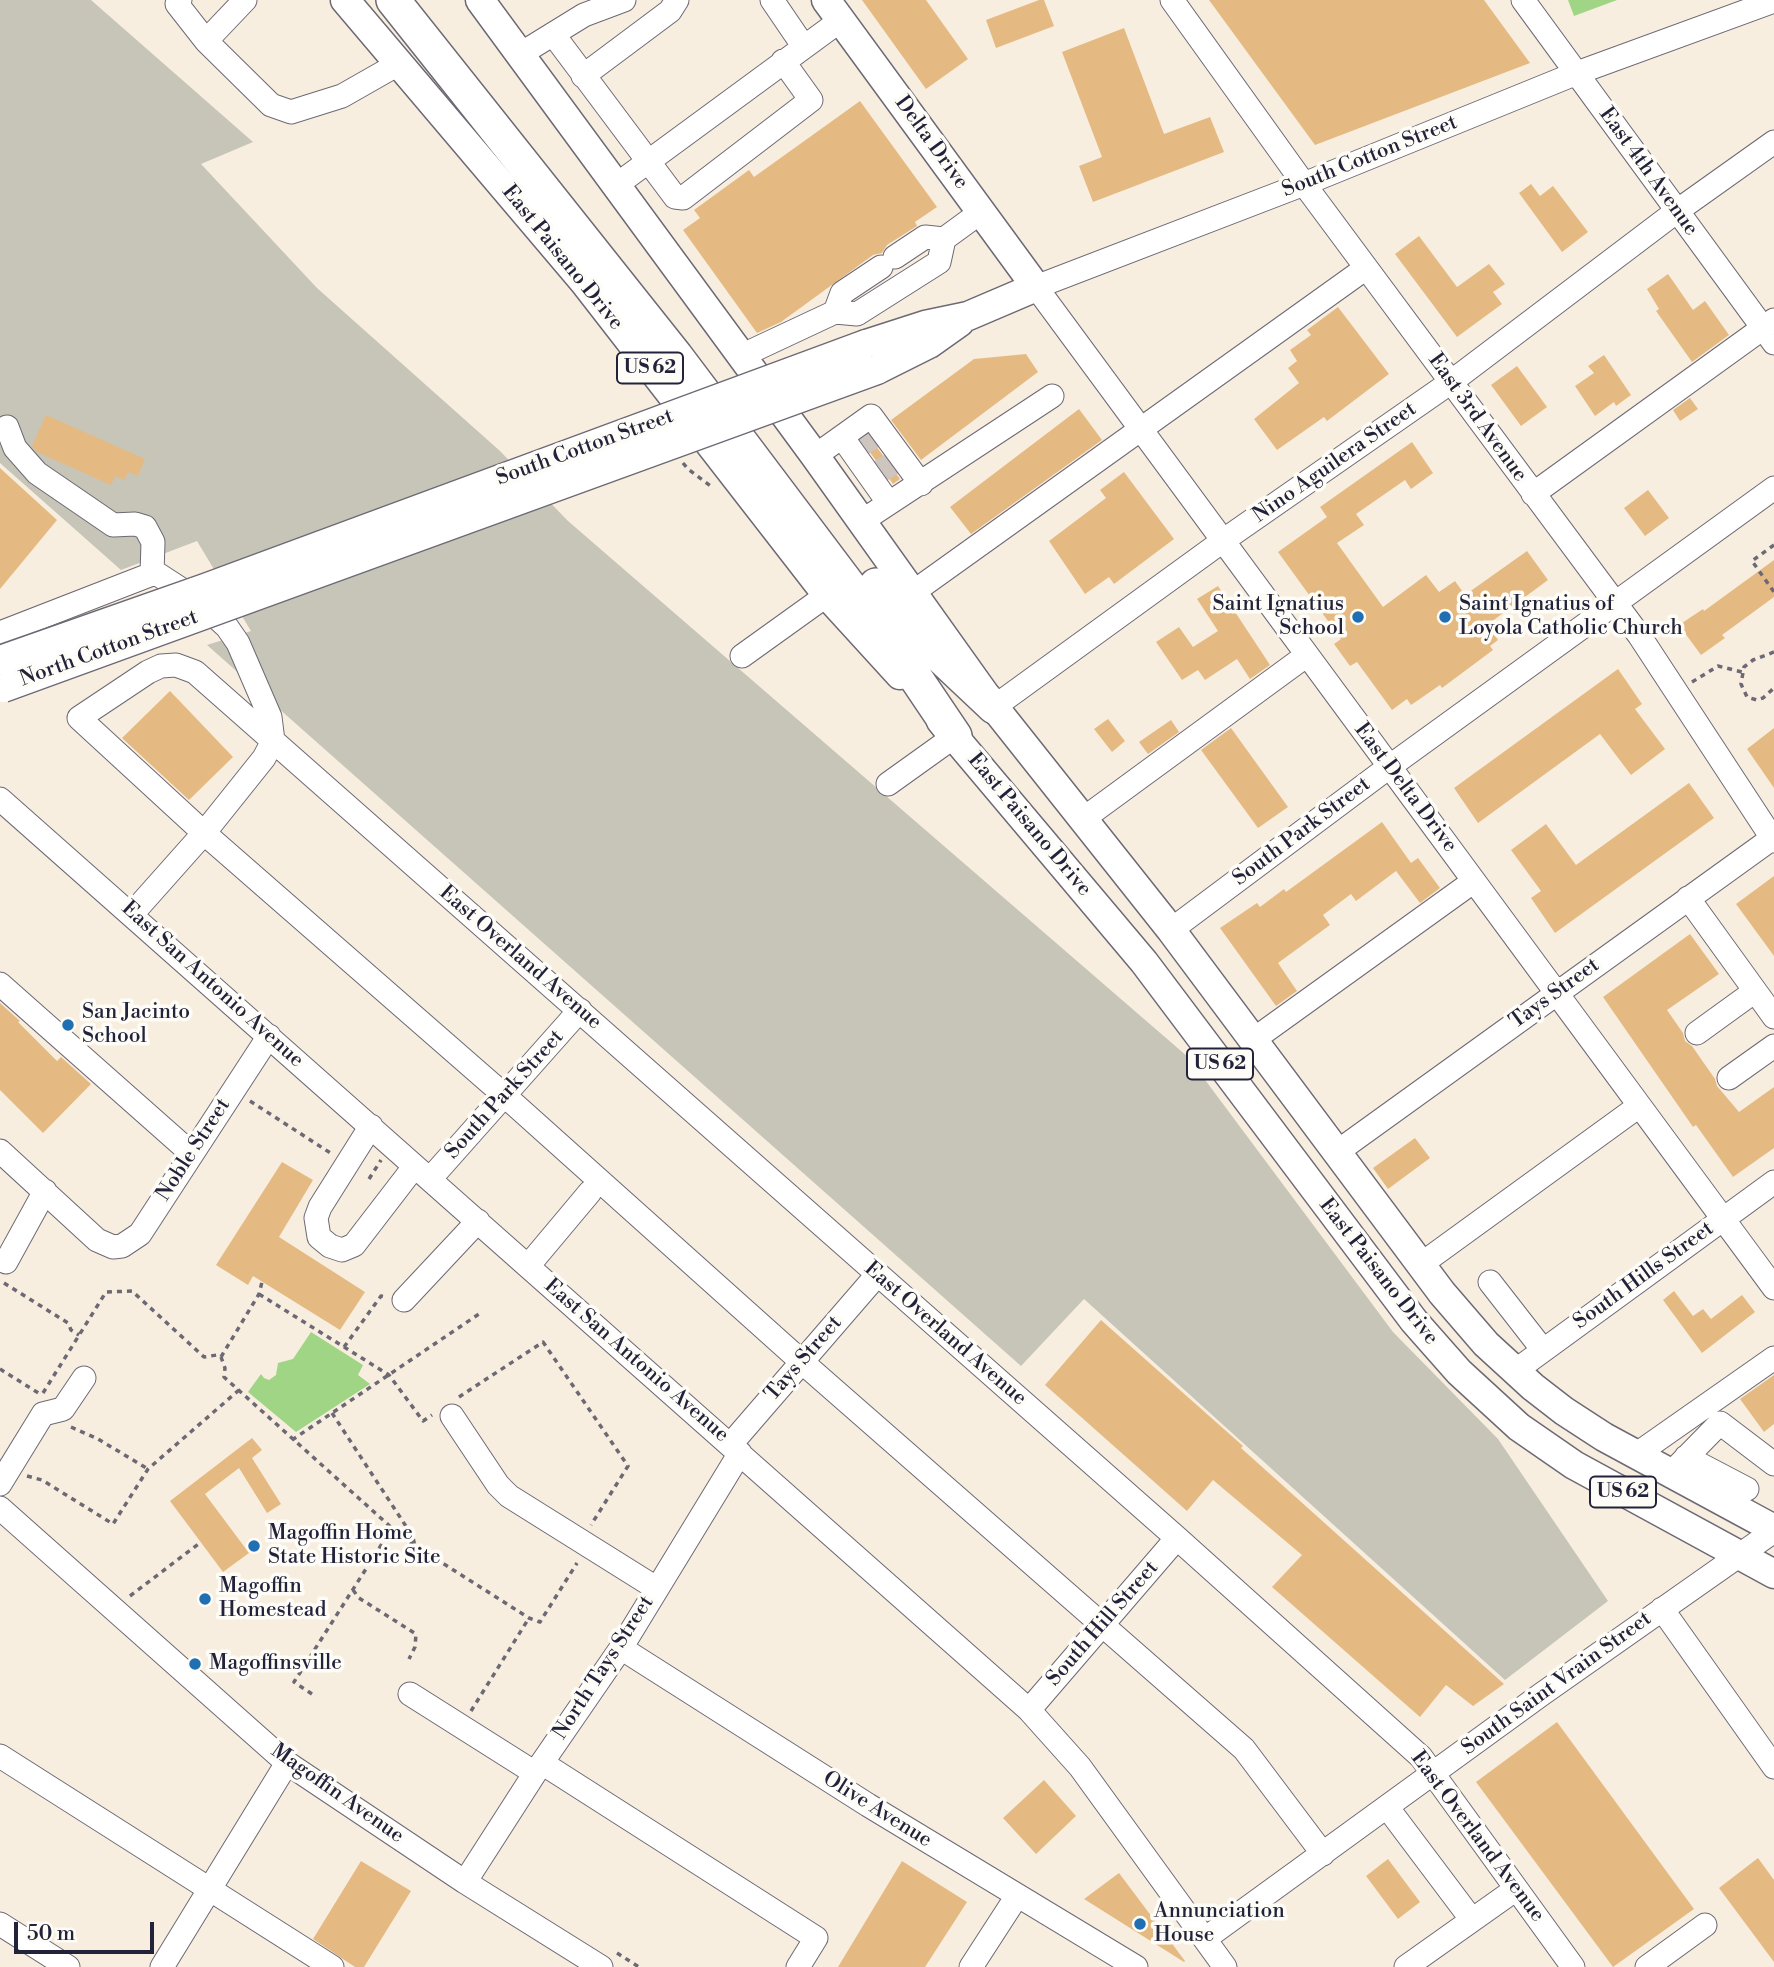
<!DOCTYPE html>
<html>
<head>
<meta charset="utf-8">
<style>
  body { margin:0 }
  #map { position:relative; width:1774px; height:1967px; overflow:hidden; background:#f8eedf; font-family:"Libre Bodoni",serif }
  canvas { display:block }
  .scale { position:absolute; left:14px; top:1922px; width:140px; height:32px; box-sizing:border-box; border:4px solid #22223b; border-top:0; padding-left:9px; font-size:21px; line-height:24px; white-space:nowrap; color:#22223b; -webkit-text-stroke:5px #fdfcf7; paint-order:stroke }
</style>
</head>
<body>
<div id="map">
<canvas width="1774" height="1967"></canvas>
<div class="scale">50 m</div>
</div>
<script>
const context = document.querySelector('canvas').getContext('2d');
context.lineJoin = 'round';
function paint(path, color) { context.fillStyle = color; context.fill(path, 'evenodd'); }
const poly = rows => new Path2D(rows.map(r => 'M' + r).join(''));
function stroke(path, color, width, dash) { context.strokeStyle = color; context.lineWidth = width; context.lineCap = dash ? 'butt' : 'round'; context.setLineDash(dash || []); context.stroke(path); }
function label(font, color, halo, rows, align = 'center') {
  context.font = font + ' "Libre Bodoni",serif'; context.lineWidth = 7; context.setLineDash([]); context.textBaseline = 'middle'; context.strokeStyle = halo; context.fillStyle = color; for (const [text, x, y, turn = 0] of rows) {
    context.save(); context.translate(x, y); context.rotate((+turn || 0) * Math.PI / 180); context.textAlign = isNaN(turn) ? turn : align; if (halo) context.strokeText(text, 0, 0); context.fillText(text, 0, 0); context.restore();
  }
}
const industrial = poly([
  [0,0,91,0,253,142,201,164,317,288,500,451,568,521,1188,1057,1393,1332,1498,1439,1608,1601,1505,1680,1084,1299,1021,1366,207,645,251,631,197,541,121,570,0,463]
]);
const green = poly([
  [1568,0,1617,0,1574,16],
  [311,1332,363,1365,358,1375,370,1384,296,1432,248,1392,261,1374,264,1378,269,1380,276,1375,278,1363,293,1359]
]);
const building = poly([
  [862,0,926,0,968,59,926,89],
  [1039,0,1044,0,1054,26,996,48,986,20],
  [1209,0,1484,0,1530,63,1315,145],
  [1124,28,1164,134,1210,117,1224,152,1093,202,1079,166,1102,157,1062,52],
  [860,101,937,207,915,222,917,226,887,245,882,253,873,255,781,322,757,333,683,230,700,218,694,210,749,170,754,177],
  [1531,184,1540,196,1553,186,1588,232,1562,252,1519,193],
  [1419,236,1457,287,1489,264,1505,284,1493,292,1502,304,1457,337,1395,254],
  [1668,274,1693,310,1705,301,1729,335,1692,362,1656,311,1659,309,1647,289],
  [1338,307,1389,374,1327,421,1324,417,1277,450,1254,419,1299,383,1288,368,1297,361,1290,350,1311,335,1307,330],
  [1026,354,1038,372,921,460,891,420,974,359],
  [1604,355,1631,395,1616,406,1614,402,1595,416,1575,386,1594,373,1588,366],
  [1517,366,1547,407,1521,426,1491,385],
  [1690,398,1698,409,1680,421,1673,410],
  [1079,409,1102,440,971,534,950,507],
  [46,415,145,459,138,476,128,472,124,480,115,476,111,485,37,452,32,446],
  [868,435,900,479,893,484,861,440],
  [1412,442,1433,473,1411,489,1405,480,1356,514,1364,525,1337,543,1383,607,1426,575,1439,592,1455,581,1465,595,1527,551,1548,580,1487,625,1498,640,1490,646,1493,650,1442,688,1440,685,1411,705,1407,699,1392,710,1357,662,1350,666,1334,644,1341,639,1278,552,1327,517,1320,507],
  [0,468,57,520,0,589],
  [1124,472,1174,539,1114,584,1109,577,1085,594,1049,541,1106,498,1100,490],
  [1648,490,1669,518,1645,536,1624,508],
  [1774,560,1774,597,1722,635,1725,638,1701,655,1679,625,1703,609,1704,611],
  [1218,586,1270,665,1250,679,1237,659,1205,680,1198,670,1182,680,1156,642,1179,627,1193,647,1218,631,1197,599],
  [1618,669,1642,704,1635,709,1665,749,1631,775,1600,734,1478,823,1454,788],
  [170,691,233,757,189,800,122,738],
  [1108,719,1125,741,1112,752,1094,729],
  [1171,720,1179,732,1148,754,1139,742],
  [1231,728,1288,807,1258,828,1201,750],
  [1774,728,1774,788,1747,749],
  [1689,783,1714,818,1555,933,1531,898,1541,891,1511,850,1546,824,1576,865],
  [1382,822,1411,863,1418,858,1440,888,1420,903,1396,871,1356,901,1351,894,1323,915,1330,925,1278,963,1297,991,1276,1006,1220,928,1257,903,1260,907,1284,889,1286,892],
  [1774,876,1774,956,1736,904],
  [1690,934,1719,974,1667,1010,1683,1033,1685,1041,1692,1046,1715,1079,1717,1086,1739,1112,1774,1087,1774,1148,1733,1177,1696,1125,1693,1127,1603,997],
  [0,1003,20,1021,18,1022,57,1061,61,1057,91,1084,43,1133,0,1090],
  [1415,1138,1430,1158,1388,1189,1373,1168],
  [282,1162,313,1180,279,1237,365,1292,340,1330,253,1276,248,1285,216,1265],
  [1674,1291,1693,1316,1703,1309,1711,1319,1742,1295,1755,1312,1702,1353,1663,1300],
  [1101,1320,1243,1446,1241,1448,1504,1684,1473,1706,1446,1685,1420,1717,1272,1587,1302,1555,1213,1480,1187,1511,1045,1385],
  [1774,1375,1774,1424,1764,1432,1740,1399],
  [252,1438,262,1450,252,1458,281,1504,267,1513,239,1468,205,1494,249,1553,223,1572,170,1501],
  [1557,1722,1694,1909,1613,1967,1476,1782],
  [1044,1780,1076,1816,1036,1854,1003,1818],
  [1758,1858,1774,1880,1774,1962,1719,1888],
  [1388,1859,1420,1902,1398,1919,1366,1876],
  [361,1861,411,1891,364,1967,355,1967,313,1939],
  [902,1861,967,1902,925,1967,838,1967],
  [1119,1873,1185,1961,1184,1962,1084,1899]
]);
const minorTunnel = poly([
  [857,448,874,436],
  [876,474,893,463]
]);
const path = poly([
  [683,463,688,469,712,487],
  [1774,545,1752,561,1774,592],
  [1774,652,1753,660,1744,667,1741,684,1747,697,1757,700,1763,698,1774,688],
  [1692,682,1718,666,1742,672],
  [250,1101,332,1154],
  [369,1179,381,1160],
  [4,1283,68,1323,71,1330,79,1335],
  [259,1294,389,1375,423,1421,432,1415],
  [344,1347,381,1296,386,1297],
  [221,1357,259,1294,262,1282],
  [0,1369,40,1394],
  [43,1393,106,1292,132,1291,204,1357,217,1355,221,1357,225,1368,224,1377,403,1538,529,1618,540,1622,577,1563],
  [459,1397,543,1342,628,1466,591,1525],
  [332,1413,413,1537,415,1547],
  [71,1427,98,1439,148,1469],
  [292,1440,479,1314],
  [27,1476,42,1480,113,1524,148,1469,239,1390],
  [353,1590,359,1598,416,1634,415,1647,409,1659],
  [130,1596,201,1542],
  [312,1694,294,1682,392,1528],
  [471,1711,529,1618],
  [617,1953,639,1967]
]);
const minor = poly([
  [180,0,177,4,206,41,271,105,291,112,342,96,400,63],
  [772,0,804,47],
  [1172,0,1304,184,1639,635,1774,841],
  [1523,0,1774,343],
  [1774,1,1577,73,1304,184,1036,287,1774,1288],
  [553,34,675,197,683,198,811,100,783,61],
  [206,41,245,0],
  [519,55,584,15,624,0],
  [583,76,670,11,677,0],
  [615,186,841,20],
  [895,257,925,237,944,239],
  [881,267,842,293,835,312,857,314,939,262,944,239,981,212],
  [741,356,835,312],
  [7,427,15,448,37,473,113,525,135,524,145,527,153,542,152,574],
  [842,437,888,502],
  [815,456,871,416,921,484],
  [1533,494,1774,320],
  [862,521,1052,396],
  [912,593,1366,268],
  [0,633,152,574],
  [742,656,827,595],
  [994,707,1224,540,1451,382,1677,211,1774,142],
  [888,784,955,736],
  [0,799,1029,1710,1080,1767,1225,1967],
  [1083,819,1307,655],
  [1688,898,1774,1017],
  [132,914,204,833,264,758,273,741,270,717,238,643,227,627,199,601,159,575,152,574],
  [1171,930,1389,767,1774,488],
  [0,984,192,1154],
  [1697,1033,1755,991],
  [1253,1040,1474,881],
  [1729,1078,1774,1046],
  [371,1126,320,1207,316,1218,319,1237,330,1246,342,1250,354,1245,414,1167],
  [0,1151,97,1240,113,1247,122,1246,140,1234,269,1036],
  [1337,1152,1774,837],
  [430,1179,580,1010],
  [6,1262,45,1191],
  [1420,1265,1639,1106],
  [528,1266,590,1192],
  [1490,1282,1543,1350],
  [404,1300,478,1221],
  [1515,1371,1774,1182],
  [452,1416,498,1485,509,1496,656,1588],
  [731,1444,877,1275],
  [1637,1454,1774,1358],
  [1686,1457,1747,1489],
  [1671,1473,1720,1423,1774,1464],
  [0,1484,43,1414,63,1409,84,1378],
  [0,1508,287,1763,465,1882,601,1967],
  [1662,1609,1774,1767],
  [621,1648,868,1805,1136,1967],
  [410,1694,535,1773],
  [1029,1710,1177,1538],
  [0,1756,332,1967],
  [542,1763,816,1938,798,1967],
  [1387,1807,1472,1920],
  [1323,1854,1244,1749,802,1362,504,1095,204,833,79,718,148,672,161,666,176,665,195,672,1177,1538,1421,1757,1573,1967],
  [465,1882,535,1773,621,1648,740,1453],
  [0,1924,68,1967],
  [1206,1938,1542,1694,1774,1531],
  [162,1967,287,1763],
  [971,1967,1017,1896],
  [1406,1967,1516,1889],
  [1647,1967,1705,1925]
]);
const major = poly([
  [345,0,584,282,827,595,900,675],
  [480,0,815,456,994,707,1171,930,1442,1293,1486,1344,1533,1387,1564,1411,1604,1437,1774,1529],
  [826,0,1036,287,968,316,925,325,866,344],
  [877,370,929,344,960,322],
  [941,721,1144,962,1414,1321,1459,1372,1519,1427,1574,1465,1774,1574]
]);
const highway = poly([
  [393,0,676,356,893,644,955,736],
  [876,585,925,642,994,707]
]);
const majorBridge = poly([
  [0,660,205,588,866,344],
  [3,688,877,370]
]);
const markers = [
  [1358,617,7,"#1f6fb2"],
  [1445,617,7,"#1f6fb2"],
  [68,1025,7,"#1f6fb2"],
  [254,1546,7,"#1f6fb2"],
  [205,1599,7,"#1f6fb2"],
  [195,1664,7,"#1f6fb2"],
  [1140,1924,7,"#1f6fb2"]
];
const shields = [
  [650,368,66],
  [1220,1064,66],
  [1623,1492,66]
];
const shieldNames = [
  ["US 62",650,368],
  ["US 62",1220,1064],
  ["US 62",1623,1492]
];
const streetNames = [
  ["Delta Drive",931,143,54],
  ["South Cotton Street",1370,157,-22],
  ["East 4th Avenue",1648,172,54],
  ["East Paisano Drive",562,258,51],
  ["East 3rd Avenue",1477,418,54],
  ["South Cotton Street",585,448,-20],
  ["Nino Aguilera Street",1335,463,-35],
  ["North Cotton Street",109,649,-20],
  ["East Delta Drive",1405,788,53],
  ["East Paisano Drive",1029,825,50],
  ["South Park Street",1302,832,-37],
  ["East Overland Avenue",520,958,41],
  ["East San Antonio Avenue",212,985,42],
  ["Tays Street",1555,994,-36],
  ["South Park Street",505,1095,-48],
  ["Noble Street",194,1150,-57],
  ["East Paisano Drive",1378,1272,52],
  ["South Hills Street",1644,1276,-36],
  ["East Overland Avenue",945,1334,41],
  ["Tays Street",804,1359,-49],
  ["East San Antonio Avenue",636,1361,41],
  ["South Hill Street",1103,1624,-49],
  ["North Tays Street",604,1668,-57],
  ["South Saint Vrain Street",1557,1684,-36],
  ["Magoffin Avenue",337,1794,35],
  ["Olive Avenue",877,1810,32],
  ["East Overland Avenue",1477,1837,53]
];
const poiNames = [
  ["Saint Ignatius",1344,605,"right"],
  ["School",1344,629,"right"],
  ["Saint Ignatius of",1459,605],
  ["Loyola Catholic Church",1459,629],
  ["San Jacinto",82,1013],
  ["School",82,1037],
  ["Magoffin Home",268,1534],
  ["State Historic Site",268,1558],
  ["Magoffin",219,1587],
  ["Homestead",219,1611],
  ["Magoffinsville",209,1664],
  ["Annunciation",1154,1912],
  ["House",1154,1936]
];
paint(industrial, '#c6c5b8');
paint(green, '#9fd585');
paint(building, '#e5ba82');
stroke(minorTunnel, '#cdc5be', 23, [23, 11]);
stroke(minor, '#6d6974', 25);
stroke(major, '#6d6974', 31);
stroke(highway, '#6d6974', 36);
stroke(path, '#6d6974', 3.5, [5, 5]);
stroke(minor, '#fff', 23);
stroke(major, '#fff', 28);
stroke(highway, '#fff', 33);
stroke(majorBridge, '#6d6974', 31, []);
stroke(majorBridge, '#fff', 28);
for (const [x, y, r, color] of markers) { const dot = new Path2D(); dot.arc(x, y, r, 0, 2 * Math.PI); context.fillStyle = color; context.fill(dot); stroke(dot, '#fdfcf7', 2.5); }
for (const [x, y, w] of shields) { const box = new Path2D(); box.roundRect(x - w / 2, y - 15.5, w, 31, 5); context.fillStyle = '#fdfcf7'; context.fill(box); stroke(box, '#22223b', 2); }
label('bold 19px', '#22223b', null, shieldNames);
label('21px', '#22223b', '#fdfcf7', streetNames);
label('21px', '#22223b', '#fdfcf7', poiNames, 'left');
</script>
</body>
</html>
